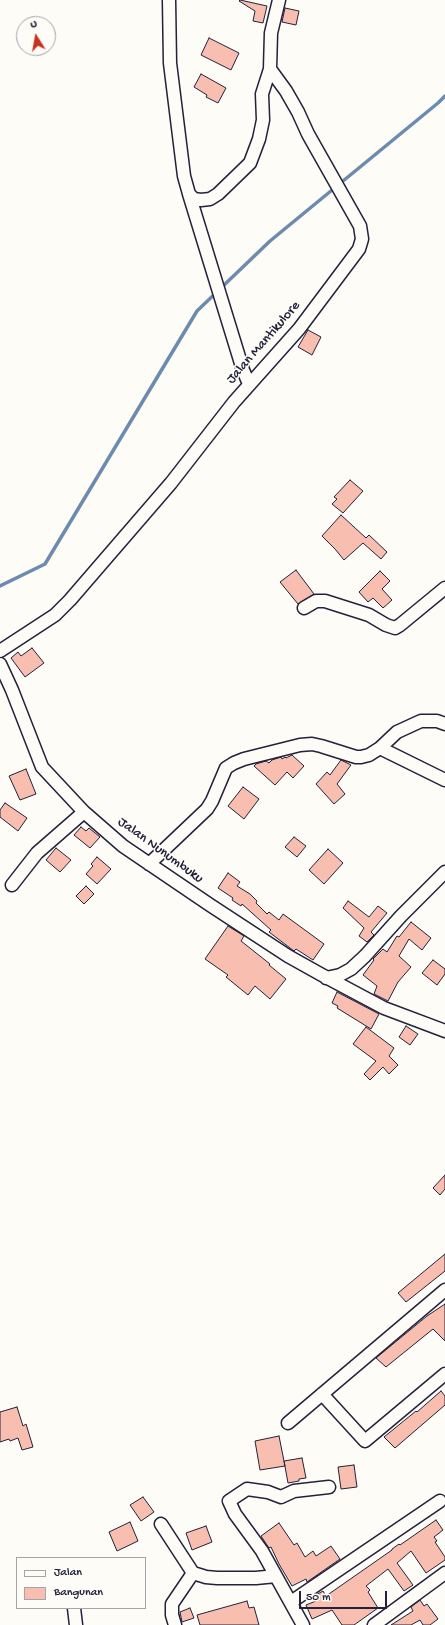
<!DOCTYPE html>
<html>
<head>
<meta charset="utf-8">
<style>
  body { margin:0 }
  #map { position:relative; width:445px; height:1625px; overflow:hidden; background:#fdfcf7; font-family:"Gochi Hand",sans-serif }
  canvas { display:block }
  .legend { position:absolute; left:16px; top:1557px; width:130px; height:52px; box-sizing:border-box; background:#fdfcf7; border:1px solid #a5a5ac; margin:0; padding:5px 7px; list-style:none; font-size:12px; color:#22223b }
  .legend li { display:flex; align-items:center; gap:8px; height:20px }
  .legend b { width:20px; border:1px solid #a5a5ac }
  .north { position:absolute; left:16px; top:16px; width:40px; height:40px; box-sizing:border-box; background:#fdfcf7; border:1px solid #a5a5ac; border-radius:50%; rotate:349deg; font-size:11px; font-weight:700; line-height:16px; text-align:center; color:#22223b }
  .north::after { content:''; display:block; margin:auto; width:14px; height:18px; background:#c8321e; clip-path:polygon(50% 0,100% 100%,50% 72%,0 100%) }
  .scale { position:absolute; left:299px; top:1591px; width:88px; height:18px; box-sizing:border-box; border:2px solid #22223b; border-top:0; padding-left:5px; font-size:12px; line-height:14px; white-space:nowrap; color:#22223b; -webkit-text-stroke:3px #fdfcf7; paint-order:stroke }
</style>
</head>
<body>
<div id="map">
<canvas width="445" height="1625"></canvas>
<ul class="legend">
<li><b style="height:5px;background:#fdfcf7"></b>Jalan</li>
<li><b style="height:11px;background:#f8beaf"></b>Bangunan</li>
</ul>
<div class="north">U</div>
<div class="scale">50 m</div>
</div>
<script>
const context = document.querySelector('canvas').getContext('2d');
context.lineJoin = 'round';
const poly = rows => new Path2D(rows.map(r => 'M' + r).join(''));
function stroke(path, color, width, dash) { context.strokeStyle = color; context.lineWidth = width; context.lineCap = dash ? 'butt' : 'round'; context.setLineDash(dash || []); context.stroke(path); }
function paint(path, color) { context.fillStyle = color; context.fill(path, 'evenodd'); }
function label(font, color, halo, rows, align = 'center') {
  context.font = font + ' "Gochi Hand",sans-serif'; context.lineWidth = 3; context.setLineDash([]); context.textBaseline = 'middle'; context.strokeStyle = halo; context.fillStyle = color; for (const [text, x, y, turn = 0] of rows) {
    context.save(); context.translate(x, y); context.rotate((+turn || 0) * Math.PI / 180); context.textAlign = isNaN(turn) ? turn : align; if (halo) context.strokeText(text, 0, 0); context.fillText(text, 0, 0); context.restore();
  }
}
const stream = poly([
  [0,586,45,564,197,311,270,241,438,103,445,96]
]);
const building = poly([
  [240,0,267,6,263,23,253,21,255,11,239,1,240,0],
  [285,8,299,11,296,25,282,22,285,8],
  [209,38,239,53,231,70,201,55,209,38],
  [201,74,226,88,218,103,206,97,207,95,194,87,201,74],
  [308,330,321,337,312,355,298,347,308,330],
  [350,480,363,491,343,513,332,504,337,499,334,497,350,480],
  [341,515,366,538,369,535,387,552,381,559,363,543,344,560,335,549,322,536,341,515],
  [296,570,314,594,298,604,280,582,296,570],
  [380,571,390,581,382,589,392,600,383,608,373,598,368,602,359,592,380,571],
  [32,648,44,663,25,677,11,658,18,652,21,656,32,648],
  [292,755,304,766,293,778,287,772,275,785,254,766,256,764,266,761,269,763,272,760,281,757,282,759,285,757,286,758,292,755],
  [341,760,351,765,337,784,345,794,334,804,316,784,327,772,330,775,341,760],
  [26,769,36,794,20,800,9,776,26,769],
  [243,787,259,799,244,819,228,806,243,787],
  [5,803,27,818,18,831,0,817,0,810,5,803],
  [81,827,86,831,89,828,100,837,90,848,74,835,81,827],
  [294,837,306,846,297,857,285,847,294,837],
  [56,848,71,860,60,872,46,860,56,848],
  [328,849,343,863,324,884,309,870,328,849],
  [97,857,111,869,97,884,86,874,93,866,91,864,97,857],
  [228,873,240,882,237,886,250,894,257,901,256,903,267,914,269,912,279,920,283,914,324,944,313,960,296,949,294,951,269,932,271,930,242,904,241,906,232,900,233,898,218,888,228,873],
  [86,886,94,894,84,904,76,896,86,886],
  [348,901,369,917,378,906,387,913,371,932,374,935,367,942,359,936,364,928,343,908,348,901],
  [411,922,431,938,422,950,409,939,399,956,411,967,398,982,388,1001,374,994,377,986,363,975,374,960,373,959,383,949,387,952,397,936,399,937,411,922],
  [228,926,244,936,241,941,270,964,269,965,286,979,270,999,255,986,248,995,226,977,228,975,205,959,228,926],
  [433,960,445,969,445,974,437,985,422,973,433,960],
  [337,992,379,1014,371,1029,337,1008,338,1006,332,1003,337,992],
  [406,1026,418,1034,410,1045,399,1037,406,1026],
  [366,1027,394,1048,389,1056,398,1065,389,1074,383,1067,370,1080,364,1074,376,1061,353,1044,366,1027],
  [445,1175,445,1189,440,1195,433,1188,445,1175],
  [445,1254,445,1271,406,1302,398,1293,445,1254],
  [445,1304,445,1341,433,1329,386,1367,376,1358,427,1316,445,1304],
  [441,1391,445,1396,445,1405,395,1448,384,1437,416,1411,417,1412,441,1391],
  [17,1407,23,1426,26,1424,33,1447,22,1450,18,1438,10,1441,9,1439,0,1442,0,1412,17,1407],
  [279,1436,285,1466,260,1470,255,1441,279,1436],
  [302,1458,306,1478,299,1479,299,1481,288,1483,284,1461,302,1458],
  [354,1465,357,1487,341,1489,338,1467,354,1465],
  [143,1497,154,1512,141,1521,130,1505,143,1497],
  [436,1520,443,1530,434,1537,437,1541,435,1542,445,1557,445,1560,426,1573,411,1551,397,1563,413,1585,404,1591,388,1569,366,1586,370,1590,368,1592,378,1608,354,1625,342,1625,332,1610,312,1619,306,1605,316,1601,314,1596,323,1591,326,1596,392,1550,392,1549,399,1544,400,1545,436,1520],
  [130,1522,138,1541,117,1551,109,1532,130,1522],
  [279,1523,294,1545,297,1543,305,1557,313,1551,316,1556,331,1546,340,1559,307,1582,306,1579,292,1586,279,1564,271,1547,269,1548,261,1536,279,1523],
  [206,1526,212,1542,192,1550,186,1533,206,1526],
  [420,1600,424,1606,427,1604,438,1619,430,1625,423,1625,420,1620,411,1625,391,1625,413,1611,411,1607,420,1600],
  [247,1601,249,1608,254,1607,259,1625,200,1625,197,1615,247,1601],
  [190,1608,194,1618,182,1622,180,1612,190,1608]
]);
const minor = poly([
  [169,0,170,63,184,176,189,194,194,199,201,200,210,199,218,194,250,163,259,139,263,120,262,94,270,69],
  [189,194,243,370,249,384],
  [304,608,316,601,325,601,369,615,386,625,395,628,400,625,445,588],
  [0,651,55,615,70,600,171,483,234,402,299,329,359,249,362,239,360,226,308,134,298,112,286,91,270,69,271,33,279,0],
  [0,664,12,690,42,767,84,812,123,846,210,905,288,956,322,975,384,1008,445,1031],
  [380,748,445,780],
  [149,864,207,809,212,801,226,768,234,763,244,759,300,745,312,744,321,746,356,757,361,757,369,755,380,748,397,732,421,721,437,721,445,724],
  [12,885,37,853,84,812],
  [326,978,340,975,351,969,365,956,401,916,445,872],
  [322,1394,365,1441,445,1374],
  [288,1423,445,1290],
  [161,1524,193,1573],
  [291,1602,440,1501],
  [74,1608,76,1625],
  [175,1625,172,1615,172,1604,193,1573,206,1577,217,1578,256,1578,276,1576],
  [303,1625,262,1551,235,1514,229,1501,247,1489,268,1492,281,1497,294,1491,329,1487],
  [374,1625,445,1573]
]);
const streetNames = [
  ["Jalan Mantikulore",264,343,-49],
  ["Jalan Nunumbuku",160,851,36]
];
stroke(stream, '#6c8bae', 3.5);
paint(building, '#f8beaf');
stroke(building, '#22223b', 1);
stroke(minor, '#22223b', 15);
stroke(minor, '#fdfcf7', 12);
label('14px', '#22223b', '#fdfcf7', streetNames);
</script>
</body>
</html>
